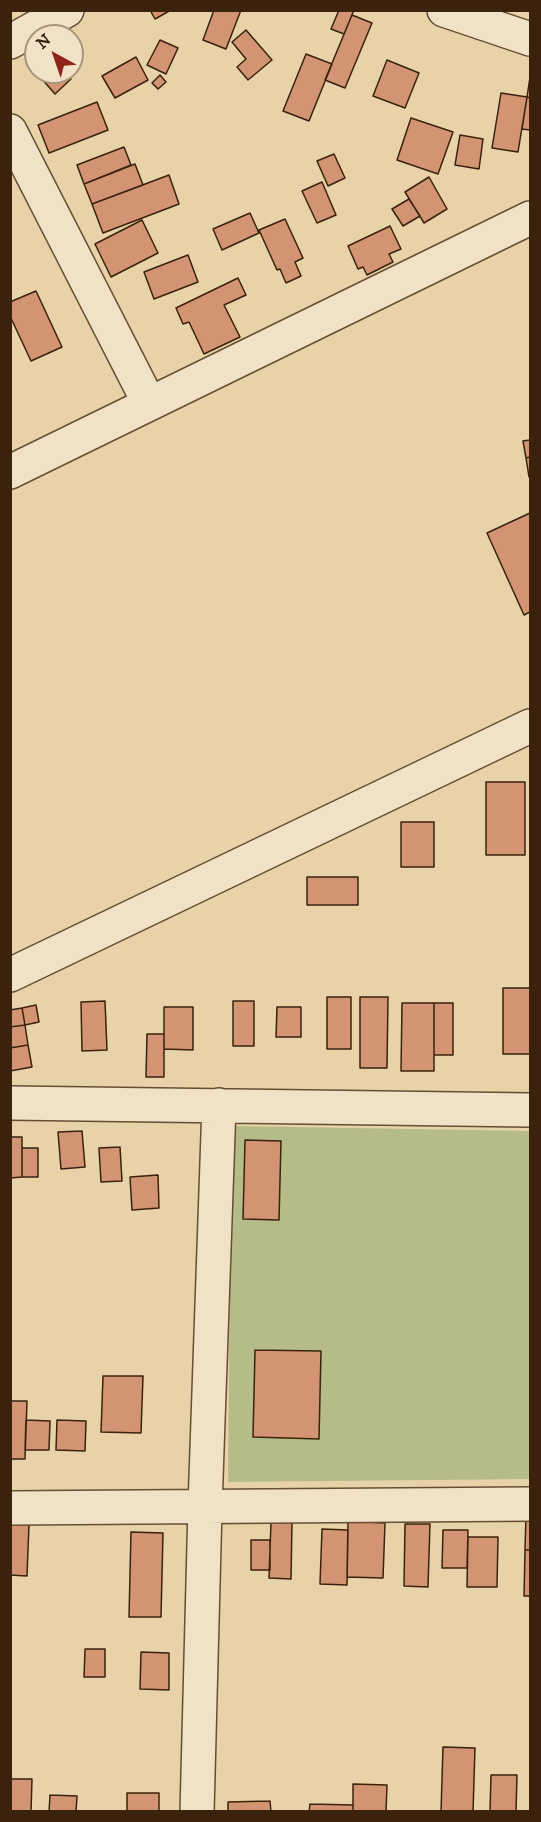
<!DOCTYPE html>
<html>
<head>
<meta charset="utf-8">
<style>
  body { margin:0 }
  #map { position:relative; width:541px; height:1822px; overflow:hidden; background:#e8d2a8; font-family:"IM FELL DW Pica",serif }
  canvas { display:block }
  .frame { position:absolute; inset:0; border:12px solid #3a220c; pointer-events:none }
  .north { position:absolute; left:24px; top:24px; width:60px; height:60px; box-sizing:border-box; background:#f0e2c6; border:2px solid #a7957c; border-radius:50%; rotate:320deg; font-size:16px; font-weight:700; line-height:24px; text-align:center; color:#3a220c }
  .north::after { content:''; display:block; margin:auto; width:21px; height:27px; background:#8f2418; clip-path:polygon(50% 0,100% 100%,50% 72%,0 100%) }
</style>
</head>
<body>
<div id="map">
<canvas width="541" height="1822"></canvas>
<div class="frame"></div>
<div class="north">N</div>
</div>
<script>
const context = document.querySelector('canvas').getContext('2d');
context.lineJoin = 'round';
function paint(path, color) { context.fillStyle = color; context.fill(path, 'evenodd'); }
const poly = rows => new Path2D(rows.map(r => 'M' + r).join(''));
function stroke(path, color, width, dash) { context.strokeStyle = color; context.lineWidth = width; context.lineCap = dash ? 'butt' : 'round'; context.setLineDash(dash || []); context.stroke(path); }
const green = poly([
  [231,1126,530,1131,530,1479,228,1482]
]);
const building = poly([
  [150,10,171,10,155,19,150,10],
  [214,10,241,10,226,49,203,40,214,10],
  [339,10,354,10,344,34,331,29,339,10],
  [352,15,372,23,345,88,325,80,352,15],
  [246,30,272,60,248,80,237,67,246,59,232,42,246,30],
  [160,40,178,48,166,74,147,65,160,40],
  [306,54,332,64,309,121,283,111,306,54],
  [136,57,148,80,115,98,102,76,136,57],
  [387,60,419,73,405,108,373,96,387,60],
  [36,68,36,72,64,72,71,79,55,94,34,70,36,68],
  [160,75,166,82,158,89,152,83,160,75],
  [530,77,530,98,527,97,530,77],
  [501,93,527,97,518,152,492,148,501,93],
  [527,97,530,98,530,130,522,129,527,97],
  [97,102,108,130,49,153,38,125,97,102],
  [411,118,453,132,438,174,397,160,411,118],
  [460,135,483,139,479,169,455,165,460,135],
  [124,147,131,165,84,184,77,165,124,147],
  [334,154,345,178,328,186,317,161,334,154],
  [135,164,143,185,92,204,84,184,135,164],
  [169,175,179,204,103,233,92,204,169,175],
  [429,177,447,209,424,223,405,192,429,177],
  [322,182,336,215,317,223,302,191,322,182],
  [409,199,420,216,403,226,392,209,409,199],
  [250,213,259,233,222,250,213,229,250,213],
  [285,219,303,258,295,262,301,276,286,283,280,269,277,270,259,230,285,219],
  [142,220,158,253,111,277,95,244,142,220],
  [390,226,401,249,389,254,393,262,367,275,363,267,358,269,348,246,390,226],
  [188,255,198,282,154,299,144,272,188,255],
  [238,278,246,295,224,305,240,337,204,354,189,322,183,324,176,308,238,278],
  [36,291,62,347,31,361,10,316,10,302,36,291],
  [530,440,530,457,526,458,523,441,530,440],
  [530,457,530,477,529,477,526,458,530,457],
  [530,513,530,612,524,615,487,533,530,513],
  [486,782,525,782,525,855,486,855,486,782],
  [401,822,434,822,434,867,401,867,401,822],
  [307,877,358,877,358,905,307,905,307,877],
  [503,988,530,988,530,1054,503,1054,503,988],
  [327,997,351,997,351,1049,327,1049,327,997],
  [360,997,388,997,387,1068,360,1068,360,997],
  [105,1001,107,1050,82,1051,81,1002,105,1001],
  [233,1001,254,1001,254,1046,233,1046,233,1001],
  [402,1003,434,1003,434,1071,401,1071,402,1003],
  [434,1003,453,1003,453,1055,434,1055,434,1003],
  [36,1005,39,1022,25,1025,22,1008,36,1005],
  [164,1007,193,1007,193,1050,164,1049,164,1007],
  [277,1007,301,1007,301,1037,276,1037,277,1007],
  [22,1008,25,1025,10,1027,10,1010,22,1008],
  [25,1025,28,1045,10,1048,10,1027,25,1025],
  [147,1034,164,1034,164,1077,146,1077,147,1034],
  [28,1045,32,1067,10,1071,10,1048,28,1045],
  [82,1131,85,1167,61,1169,58,1132,82,1131],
  [10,1137,22,1137,22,1177,10,1178,10,1137],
  [245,1140,281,1141,279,1220,243,1219,245,1140],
  [120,1147,122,1181,101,1182,99,1148,120,1147],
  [22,1148,38,1148,38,1177,22,1177,22,1148],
  [158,1175,159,1208,132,1210,130,1177,158,1175],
  [255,1350,321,1351,319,1439,253,1437,255,1350],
  [103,1376,143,1376,141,1433,101,1432,103,1376],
  [10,1401,27,1401,25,1459,10,1459,10,1401],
  [26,1420,50,1421,49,1450,25,1450,26,1420],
  [57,1420,86,1421,85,1451,56,1450,57,1420],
  [526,1514,530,1514,530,1550,525,1550,526,1514],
  [348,1521,385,1523,383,1578,347,1577,348,1521],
  [271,1522,292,1522,291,1579,269,1578,271,1522],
  [10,1524,29,1524,27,1576,10,1575,10,1524],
  [405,1524,430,1524,428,1587,404,1586,405,1524],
  [322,1529,348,1530,347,1585,320,1584,322,1529],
  [443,1530,468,1530,467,1568,442,1568,443,1530],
  [131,1532,163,1533,161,1617,129,1617,131,1532],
  [468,1537,498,1537,497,1587,467,1587,468,1537],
  [251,1540,270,1540,270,1570,251,1570,251,1540],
  [525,1550,530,1550,530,1596,524,1596,525,1550],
  [85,1649,105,1649,105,1677,84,1677,85,1649],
  [141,1652,169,1653,169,1690,140,1689,141,1652],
  [443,1747,475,1748,473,1812,441,1812,443,1747],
  [491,1775,517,1775,516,1812,490,1812,491,1775],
  [10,1779,32,1779,31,1812,10,1812,10,1779],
  [353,1784,387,1785,386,1812,353,1812,353,1784],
  [127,1793,159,1793,159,1812,127,1812,127,1793],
  [50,1795,77,1796,76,1812,49,1812,50,1795],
  [270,1801,271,1812,228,1812,228,1802,270,1801],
  [310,1804,353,1805,353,1812,309,1812,310,1804]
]);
const minor = poly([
  [444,10,530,39],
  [10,42,67,10],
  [10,131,149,403],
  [10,472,530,218],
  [10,975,530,726],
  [10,1103,530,1110],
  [10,1508,530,1504],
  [197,1812,205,1507,219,1105]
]);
paint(green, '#b5bc88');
paint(building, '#d29473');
stroke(building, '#3a220c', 1.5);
stroke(minor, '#664e33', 36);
stroke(minor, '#f0e2c6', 33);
</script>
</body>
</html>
